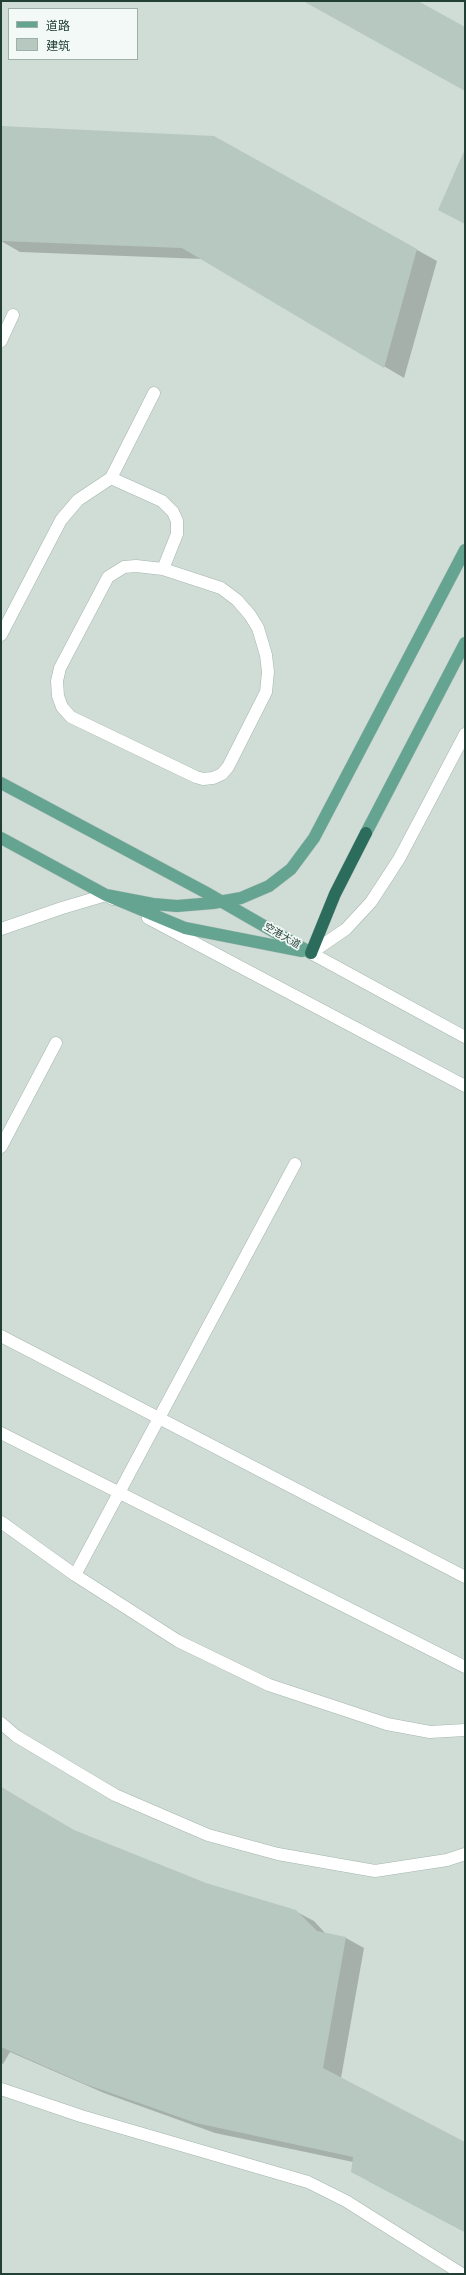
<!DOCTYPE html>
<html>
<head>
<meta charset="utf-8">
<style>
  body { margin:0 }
  #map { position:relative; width:466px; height:2275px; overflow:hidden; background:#e2ede7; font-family:Inter,"Noto Sans SC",sans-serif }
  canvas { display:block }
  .frame { position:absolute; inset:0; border:2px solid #213f35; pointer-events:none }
  .legend { position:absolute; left:8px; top:8px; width:130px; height:52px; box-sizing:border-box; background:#f3f9f6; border:1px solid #9fafa9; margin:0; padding:5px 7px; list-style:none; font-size:12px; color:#213f35 }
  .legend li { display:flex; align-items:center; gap:8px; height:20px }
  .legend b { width:20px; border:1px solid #9fafa9 }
</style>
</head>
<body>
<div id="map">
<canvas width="466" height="2275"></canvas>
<div class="frame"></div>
<ul class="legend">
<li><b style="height:5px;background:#65a491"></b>道路</li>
<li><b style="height:11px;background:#b7c8c0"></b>建筑</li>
</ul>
</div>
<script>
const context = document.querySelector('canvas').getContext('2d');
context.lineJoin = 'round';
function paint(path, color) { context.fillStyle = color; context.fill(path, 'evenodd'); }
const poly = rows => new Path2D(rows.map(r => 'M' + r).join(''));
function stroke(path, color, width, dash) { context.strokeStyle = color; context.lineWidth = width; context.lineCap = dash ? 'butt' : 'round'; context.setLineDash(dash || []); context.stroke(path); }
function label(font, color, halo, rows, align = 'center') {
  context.font = font + ' Inter,"Noto Sans SC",sans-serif'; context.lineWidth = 3.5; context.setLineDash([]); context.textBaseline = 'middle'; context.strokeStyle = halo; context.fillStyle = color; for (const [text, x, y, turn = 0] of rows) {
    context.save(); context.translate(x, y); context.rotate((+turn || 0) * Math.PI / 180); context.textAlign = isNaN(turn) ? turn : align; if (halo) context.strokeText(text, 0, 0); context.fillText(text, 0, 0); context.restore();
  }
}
const built = poly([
  [1,1,465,1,465,2274,1,2274],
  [9,9,137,9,137,59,9,59]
]);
const shadow = poly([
  [1,127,214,137,437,261,404,378,203,259,20,252,1,241],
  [1,1787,73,1831,206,1884,295,1911,314,1921,326,1934,346,1938,364,1948,341,2078,465,2143,465,2232,370,2182,353,2162,215,2133,104,2093,10,2052,3,2064,1,2063]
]);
const building = poly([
  [303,1,418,1,465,27,465,91],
  [1,126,214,136,417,249,384,368,182,248,1,241],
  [465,149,465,224,438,210],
  [1,1787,74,1830,206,1883,296,1910,317,1931,346,1937,323,2068,465,2142,465,2232,351,2172,353,2157,196,2123,85,2084,1,2047]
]);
const minor = poly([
  [1,341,13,315],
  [111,478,162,501,173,512,177,521,177,534,163,569],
  [136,566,163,569,221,588,237,600,250,615,258,628,266,655,268,672,266,692,228,767,222,774,213,778,203,779,196,777,71,717,62,707,58,696,57,681,60,668,108,577,124,567,136,566],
  [1,635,61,520,78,500,111,478,154,393],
  [465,734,399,859,371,902,346,929,311,953,465,1037],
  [148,918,465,1086],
  [1,929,62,908,106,895,113,899],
  [1,1147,56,1043],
  [1,1336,465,1577],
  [1,1433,465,1667],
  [1,1522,75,1575,178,1641,269,1685,387,1724,430,1732,465,1730],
  [75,1575,295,1164],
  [1,1723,16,1736,115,1795,208,1835,278,1854,375,1871,447,1860,465,1854],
  [1,2089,81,2116,308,2182,346,2201,462,2274]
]);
const major = poly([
  [1,783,205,892,311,953],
  [366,833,465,643],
  [1,838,106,895,185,928,302,951],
  [106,895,153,904,177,906,213,903,241,898,269,886,291,869,314,838,465,550]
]);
const highway = poly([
  [311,953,335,894,366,833]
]);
const streetNames = [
  ["空港大道",282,936,30]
];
paint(built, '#d0ddd6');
paint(shadow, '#0003');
paint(building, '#b7c8c0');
stroke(minor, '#a4b5ae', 13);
stroke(major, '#c1c9c6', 13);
stroke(highway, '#c1c9c6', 13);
stroke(minor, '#fff', 12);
stroke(major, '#65a491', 12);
stroke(highway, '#2c6c5c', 12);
label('10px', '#213f35', '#f3f9f6', streetNames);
</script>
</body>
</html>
